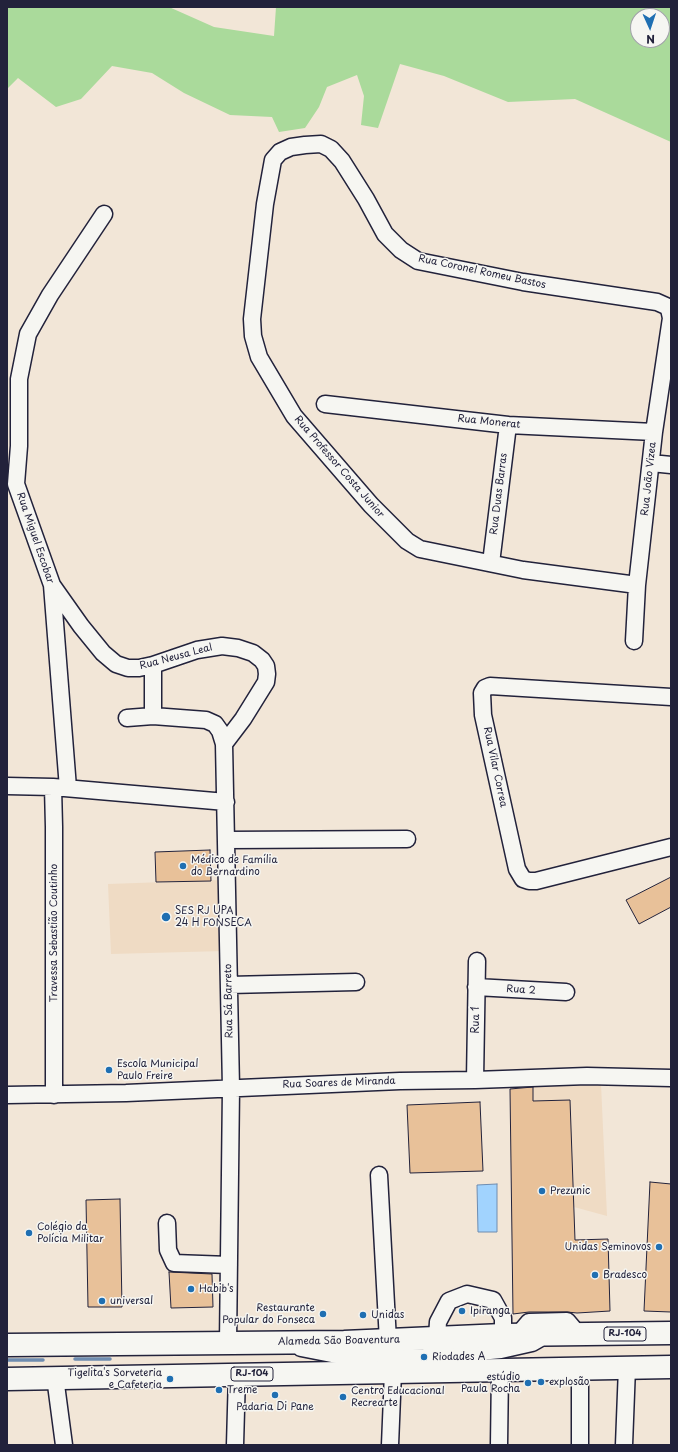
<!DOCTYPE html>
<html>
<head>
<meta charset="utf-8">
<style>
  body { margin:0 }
  #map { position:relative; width:678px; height:1452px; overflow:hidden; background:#f2e6d7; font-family:"Playpen Sans",sans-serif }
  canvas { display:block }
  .frame { position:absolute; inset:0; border:8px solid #22223b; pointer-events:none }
  .north { position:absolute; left:630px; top:8px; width:40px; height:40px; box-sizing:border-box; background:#f6f6f2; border:1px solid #a1a1a9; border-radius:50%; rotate:177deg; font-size:11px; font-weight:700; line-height:16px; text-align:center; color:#22223b }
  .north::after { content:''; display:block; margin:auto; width:14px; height:18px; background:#1f6fb2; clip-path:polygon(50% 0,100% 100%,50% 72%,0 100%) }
</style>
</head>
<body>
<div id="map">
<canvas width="678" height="1452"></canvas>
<div class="frame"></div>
<div class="north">N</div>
</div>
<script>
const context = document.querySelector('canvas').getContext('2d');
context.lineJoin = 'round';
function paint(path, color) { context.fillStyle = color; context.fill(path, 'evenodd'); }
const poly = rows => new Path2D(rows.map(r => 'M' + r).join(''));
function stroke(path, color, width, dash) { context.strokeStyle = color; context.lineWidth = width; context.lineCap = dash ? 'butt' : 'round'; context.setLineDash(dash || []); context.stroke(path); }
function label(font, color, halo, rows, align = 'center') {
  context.font = font + ' "Playpen Sans",sans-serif'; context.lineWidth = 3; context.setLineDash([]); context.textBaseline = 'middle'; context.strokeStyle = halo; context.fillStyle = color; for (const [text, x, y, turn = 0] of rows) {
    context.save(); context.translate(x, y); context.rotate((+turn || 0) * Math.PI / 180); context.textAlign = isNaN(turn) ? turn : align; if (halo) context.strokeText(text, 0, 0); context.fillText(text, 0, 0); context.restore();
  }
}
const built = poly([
  [222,880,224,951,111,954,108,884],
  [570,1084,601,1084,607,1216,574,1207,577,1313,513,1314,510,1089]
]);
const green = poly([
  [7,7,169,7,214,27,274,36,276,7,671,7,671,142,575,99,508,102,444,76,400,64,378,128,361,125,364,96,357,75,327,87,319,107,305,128,279,132,272,117,230,115,184,93,152,73,112,66,81,99,56,107,18,78,7,89],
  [638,16,662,16,662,40,638,40]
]);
const water = poly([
  [497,1184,497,1232,478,1232,477,1185,497,1184]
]);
const stream = poly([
  [75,1359,110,1359],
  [7,1360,43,1360]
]);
const building = poly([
  [210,850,211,881,156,882,155,852,210,850],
  [671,877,671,907,639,924,626,900,671,877],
  [533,1087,533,1101,570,1100,575,1240,608,1239,610,1311,577,1313,567,1312,529,1312,513,1314,510,1089,533,1087],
  [480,1102,483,1171,410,1173,407,1105,480,1102],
  [650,1182,671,1184,671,1312,644,1311,650,1182],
  [120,1199,122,1307,88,1307,86,1200,120,1199],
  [169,1272,212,1274,213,1307,171,1308,169,1272]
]);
const minor = poly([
  [325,404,508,425,654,432],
  [651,463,671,465],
  [491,563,508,425],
  [52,585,81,626,103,653,116,664,128,668,139,668,153,665,197,650,222,646,238,648,253,653,262,660,266,666,267,674,266,682,243,719,224,744],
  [634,641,637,585,654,432,671,318,669,309,666,306,657,302,523,282,418,261,401,250,385,234,366,199,342,161,331,149,321,144,305,145,291,147,280,152,273,160,265,204,252,319,253,336,259,357,294,416,371,505,407,541,420,549,523,570,637,585],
  [671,697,490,686,485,688,482,693,483,715,517,869,523,879,529,881,536,881,671,847],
  [153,716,153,665],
  [127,718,153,716,206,720,215,724,220,731,224,744,231,1088,228,1343],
  [7,786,53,787],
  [68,788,52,585,16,484,19,446,19,379,28,334,50,295,104,214],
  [227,840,407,839],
  [229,985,356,982],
  [476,987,566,992],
  [475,1080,477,961],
  [7,1095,126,1093,400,1081,475,1080,587,1076,671,1078],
  [54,1095,54,827,53,787,226,802],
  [379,1175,388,1341],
  [167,1223,168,1250,174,1263,229,1265],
  [518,1335,529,1322,567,1321,578,1334],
  [437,1337,438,1322,449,1301,467,1294,493,1300,503,1318,503,1335],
  [301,1348,352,1358,424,1357,501,1350,532,1343,539,1339],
  [382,1371,393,1372,390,1445],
  [55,1377,64,1445],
  [235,1445,237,1374],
  [499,1445,500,1370],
  [580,1445,580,1368],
  [624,1445,627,1367]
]);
const highway = poly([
  [7,1345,344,1342,503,1335,671,1333],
  [7,1379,671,1367]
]);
const markers = [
  [183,866,4,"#1f6fb2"],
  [166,917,5,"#1f6fb2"],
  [109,1070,4,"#1f6fb2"],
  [542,1191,4,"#1f6fb2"],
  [29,1233,4,"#1f6fb2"],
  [659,1247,4,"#1f6fb2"],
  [595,1275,4,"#1f6fb2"],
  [191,1289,4,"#1f6fb2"],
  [102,1301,4,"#1f6fb2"],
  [462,1311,4,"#1f6fb2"],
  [323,1314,4,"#1f6fb2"],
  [363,1315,4,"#1f6fb2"],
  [424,1357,4,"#1f6fb2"],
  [170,1379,4,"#1f6fb2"],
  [541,1382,4,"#1f6fb2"],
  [528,1383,4,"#1f6fb2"],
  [219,1390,4,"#1f6fb2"],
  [275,1395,4,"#1f6fb2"],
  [343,1397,4,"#1f6fb2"]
];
const shields = [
  [625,1334,42],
  [252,1374,42]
];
const shieldNames = [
  ["RJ-104",625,1334],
  ["RJ-104",252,1374]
];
const streetNames = [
  ["Rua Coronel Romeu Bastos",482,272,12],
  ["Rua Monerat",489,422,6],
  ["Rua Professor Costa Junior",339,467,49],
  ["Rua João Vizea",649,479,-84],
  ["Rua Duas Barras",499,494,-83],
  ["Rua Miguel Escobar",35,538,71],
  ["Rua Neusa Leal",176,657,-15],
  ["Rua Vilar Correa",495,767,78],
  ["Travessa Sebastião Coutinho",54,933,-90],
  ["Rua 2",521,990,3],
  ["Rua Sá Barreto",229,1001,-91],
  ["Rua 1",476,1020,-90],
  ["Rua Soares de Miranda",339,1083,-2],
  ["Alameda São Boaventura",339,1341,-1]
];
const poiNames = [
  ["Médico de Família",191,860],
  ["do Bernardino",191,872],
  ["SES RJ UPA",175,911],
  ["24 H FONSECA",175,923],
  ["Escola Municipal",117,1064],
  ["Paulo Freire",117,1076],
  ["Prezunic",550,1191],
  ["Colégio da",37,1227],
  ["Polícia Militar",37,1239],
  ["Unidas Seminovos",651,1247,"right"],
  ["Bradesco",603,1275],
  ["Habib's",199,1289],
  ["universal",110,1301],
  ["Restaurante",315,1308,"right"],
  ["Popular do Fonseca",315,1320,"right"],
  ["Ipiranga",470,1311],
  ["Unidas",371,1315],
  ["Riodades A",432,1357],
  ["Tigelita's Sorveteria",162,1373,"right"],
  ["e Cafeteria",162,1385,"right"],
  ["estúdio",520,1377,"right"],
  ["Paula Rocha",520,1389,"right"],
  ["explosão",549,1382],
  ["Treme",227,1390],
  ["Centro Educacional",351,1391],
  ["Recrearte",351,1403],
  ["Padaria Di Pane",275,1407,"center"]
];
paint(built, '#efdbc4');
paint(green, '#aada9b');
paint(water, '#a1d3fe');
stroke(water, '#6e8cb0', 1);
stroke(stream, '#6e8cb0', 3.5);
paint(building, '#e8c199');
stroke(building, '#22223b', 1);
stroke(minor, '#22223b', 19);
stroke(highway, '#22223b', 25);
stroke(minor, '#f6f6f2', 16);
stroke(highway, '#f6f6f2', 22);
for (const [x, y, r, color] of markers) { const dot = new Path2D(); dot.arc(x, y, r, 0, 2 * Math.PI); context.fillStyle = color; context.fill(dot); stroke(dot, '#f6f6f2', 1.5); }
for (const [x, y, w] of shields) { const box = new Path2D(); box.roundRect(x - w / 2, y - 7, w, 14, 3); context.fillStyle = '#f6f6f2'; context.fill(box); stroke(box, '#22223b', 1); }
label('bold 9px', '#22223b', null, shieldNames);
label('10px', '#22223b', '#f6f6f2', streetNames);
label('10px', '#22223b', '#f6f6f2', poiNames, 'left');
</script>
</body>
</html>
